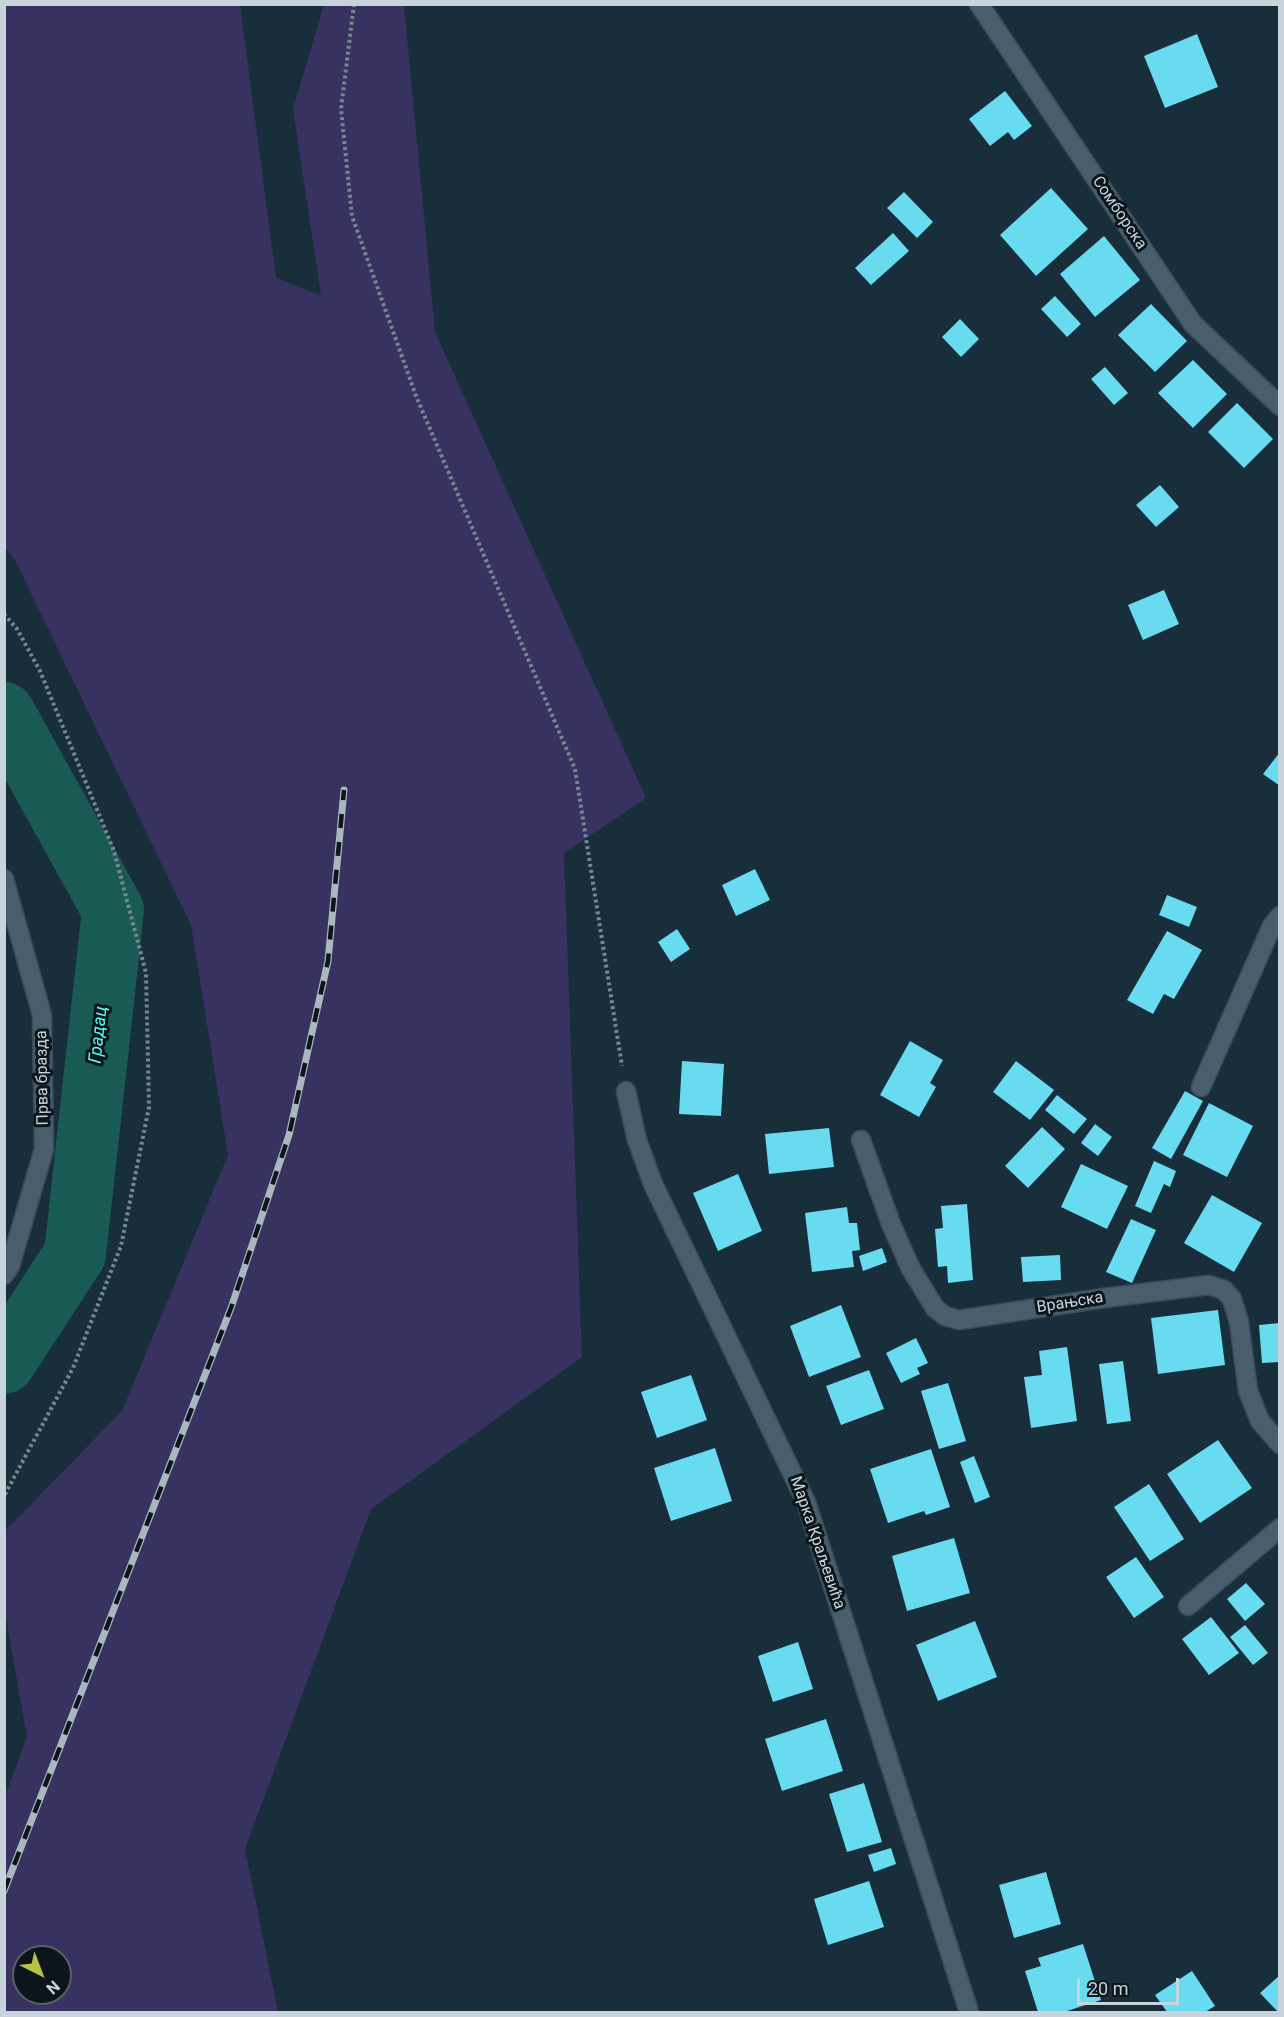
<!DOCTYPE html>
<html>
<head>
<meta charset="utf-8">
<style>
  body { margin:0 }
  #map { position:relative; width:1284px; height:2017px; overflow:hidden; background:#192e3b; font-family:Roboto,sans-serif }
  canvas { display:block }
  .frame { position:absolute; inset:0; border:6px solid #c7d4dc; pointer-events:none }
  .north { position:absolute; left:12px; top:1945px; width:60px; height:60px; box-sizing:border-box; background:#0c151b; border:2px solid #576168; border-radius:50%; rotate:138deg; font-size:16px; font-weight:700; line-height:24px; text-align:center; color:#c7d4dc }
  .north::after { content:''; display:block; margin:auto; width:21px; height:27px; background:#b7c147; clip-path:polygon(50% 0,100% 100%,50% 72%,0 100%) }
  .scale { position:absolute; left:1077px; top:1978px; width:102px; height:27px; box-sizing:border-box; border:3px solid #c7d4dc; border-top:0; padding-left:8px; font-size:18px; line-height:21px; white-space:nowrap; color:#c7d4dc; -webkit-text-stroke:4px #0c151b; paint-order:stroke }
</style>
</head>
<body>
<div id="map">
<canvas width="1284" height="2017"></canvas>
<div class="frame"></div>
<div class="north">N</div>
<div class="scale">20 m</div>
</div>
<script>
const context = document.querySelector('canvas').getContext('2d');
context.lineJoin = 'round';
function paint(path, color) { context.fillStyle = color; context.fill(path, 'evenodd'); }
const poly = rows => new Path2D(rows.map(r => 'M' + r).join(''));
function stroke(path, color, width, dash) { context.strokeStyle = color; context.lineWidth = width; context.lineCap = dash ? 'butt' : 'round'; context.setLineDash(dash || []); context.stroke(path); }
function label(font, color, halo, rows, align = 'center') {
  context.font = font + ' Roboto,sans-serif'; context.lineWidth = 6; context.setLineDash([]); context.textBaseline = 'middle'; context.strokeStyle = halo; context.fillStyle = color; for (const [text, x, y, turn = 0] of rows) {
    context.save(); context.translate(x, y); context.rotate((+turn || 0) * Math.PI / 180); context.textAlign = isNaN(turn) ? turn : align; if (halo) context.strokeText(text, 0, 0); context.fillText(text, 0, 0); context.restore();
  }
}
const green = poly([
  [5,4,240,5,276,278,321,296,293,109,324,5,404,5,435,332,646,798,564,853,582,1357,371,1509,245,1849,278,2012,5,2012,5,1796,27,1737,5,1612,5,1531,122,1411,228,1155,191,925,14,558,5,548],
  [24,1957,60,1957,60,1993,24,1993]
]);
const river = poly([
  [4,713,113,910,75,1254,4,1363]
]);
const building = poly([
  [1197,34,1218,87,1165,108,1144,56],
  [1005,91,1032,126,1014,140,1008,132,990,146,969,119],
  [1051,188,1088,229,1036,276,1000,235],
  [904,192,933,222,917,238,887,208],
  [893,233,909,251,871,285,855,268],
  [1104,236,1140,280,1095,317,1060,274],
  [1055,296,1081,324,1067,337,1041,309],
  [1151,304,1187,341,1155,372,1118,335],
  [960,319,979,339,961,357,942,337],
  [1193,360,1227,394,1193,428,1158,393],
  [1105,367,1128,393,1114,405,1091,379],
  [1237,403,1273,439,1244,468,1208,432],
  [1160,485,1179,507,1156,527,1136,505],
  [1164,590,1179,624,1143,640,1128,605],
  [1280,752,1280,786,1263,774],
  [755,869,770,900,736,916,722,885],
  [1167,895,1197,907,1189,927,1159,915],
  [677,929,690,949,671,962,658,942],
  [1167,931,1202,950,1174,999,1164,994,1153,1014,1127,1000],
  [910,1041,943,1060,930,1083,936,1087,919,1117,880,1095],
  [682,1061,724,1064,721,1116,679,1114],
  [1016,1061,1054,1090,1030,1120,993,1092],
  [1185,1091,1203,1101,1171,1159,1152,1148],
  [1057,1095,1087,1119,1074,1134,1045,1110],
  [1209,1103,1253,1126,1227,1177,1183,1155],
  [1095,1124,1112,1137,1098,1156,1081,1143],
  [1042,1127,1065,1149,1028,1188,1005,1166],
  [829,1128,834,1167,769,1174,765,1134],
  [1154,1161,1176,1171,1170,1187,1164,1184,1151,1213,1135,1206],
  [1081,1164,1128,1186,1107,1229,1061,1207],
  [738,1174,762,1231,718,1251,693,1193],
  [1212,1195,1262,1223,1234,1272,1184,1243],
  [967,1204,973,1280,948,1283,947,1266,938,1267,935,1229,943,1228,941,1206],
  [847,1207,849,1223,857,1223,860,1250,852,1251,854,1267,812,1272,805,1213],
  [1131,1219,1156,1230,1132,1283,1106,1272],
  [882,1248,887,1262,863,1271,859,1256],
  [1060,1255,1061,1280,1023,1282,1021,1257],
  [841,1305,861,1357,809,1377,790,1326],
  [1218,1310,1225,1365,1158,1374,1151,1318],
  [1280,1323,1280,1362,1262,1363,1259,1325],
  [916,1338,928,1363,917,1368,920,1374,901,1383,886,1353],
  [1067,1347,1077,1421,1031,1428,1024,1377,1042,1375,1039,1351],
  [1123,1361,1131,1421,1107,1424,1099,1364],
  [869,1370,884,1409,841,1425,826,1386],
  [691,1375,707,1420,657,1438,641,1392],
  [948,1383,966,1441,939,1449,921,1391],
  [1218,1440,1252,1488,1200,1523,1167,1474],
  [715,1448,732,1501,671,1521,654,1468],
  [931,1449,950,1507,926,1515,924,1511,888,1523,870,1469],
  [974,1456,990,1497,975,1503,960,1462],
  [1149,1484,1184,1539,1150,1561,1114,1507],
  [954,1538,970,1593,907,1611,892,1556],
  [1136,1557,1164,1597,1134,1618,1106,1577],
  [1246,1583,1265,1604,1245,1621,1227,1599],
  [1211,1617,1239,1653,1209,1675,1182,1639],
  [975,1621,997,1677,938,1701,916,1645],
  [1245,1625,1268,1653,1253,1665,1230,1637],
  [798,1642,813,1689,773,1702,758,1656],
  [826,1719,843,1771,782,1791,765,1739],
  [864,1783,882,1842,847,1852,829,1794],
  [891,1848,896,1864,874,1872,868,1855],
  [1046,1872,1061,1924,1014,1938,999,1885],
  [869,1881,884,1927,828,1945,814,1899],
  [1083,1944,1101,2000,1064,2012,1038,2012,1025,1971,1041,1966,1038,1958],
  [1192,1971,1215,2006,1205,2012,1167,2012,1155,1995],
  [1280,1975,1280,2012,1278,2012,1260,1993]
]);
const path = poly([
  [354,4,341,109,352,216,416,396,575,769,622,1066],
  [4,614,17,629,40,671,114,851,146,973,149,1107,121,1246,73,1368,4,1496]
]);
const street = poly([
  [979,4,1193,324,1280,406],
  [4,879,42,1015,44,1149,10,1266,4,1275],
  [1201,1087,1272,926,1280,916],
  [626,1091,637,1140,653,1184,806,1502,969,2012],
  [861,1140,891,1224,911,1269,935,1308,945,1316,959,1320,1104,1298,1209,1285,1224,1290,1232,1299,1239,1322,1248,1391,1260,1421,1280,1444],
  [1188,1606,1280,1528]
]);
const rail = poly([
  [4,1891,231,1308,289,1135,328,961,344,790]
]);
const streetNames = [
  ["Сомборска",1119,213,56],
  ["Прва бразда",43,1078,-91],
  ["Врањска",1070,1303,-9],
  ["Марка Краљевића",817,1543,71]
];
const waterNames = [
  ["Градац",99,1035,-84]
];
paint(green, '#37325f');
stroke(river, '#195a55', 62);
paint(building, '#69dbf1');
stroke(street, '#3a4b56', 21);
stroke(path, '#768791', 4, [3, 3]);
stroke(street, '#485e6d', 18);
stroke(rail, '#a9b7c0', 7);
stroke(rail, '#0c151b', 4.5, [14]);
label('16px', '#c7d4dc', '#0c151b', streetNames);
label('italic 18px', '#55fdf0', '#0c151b', waterNames);
</script>
</body>
</html>
